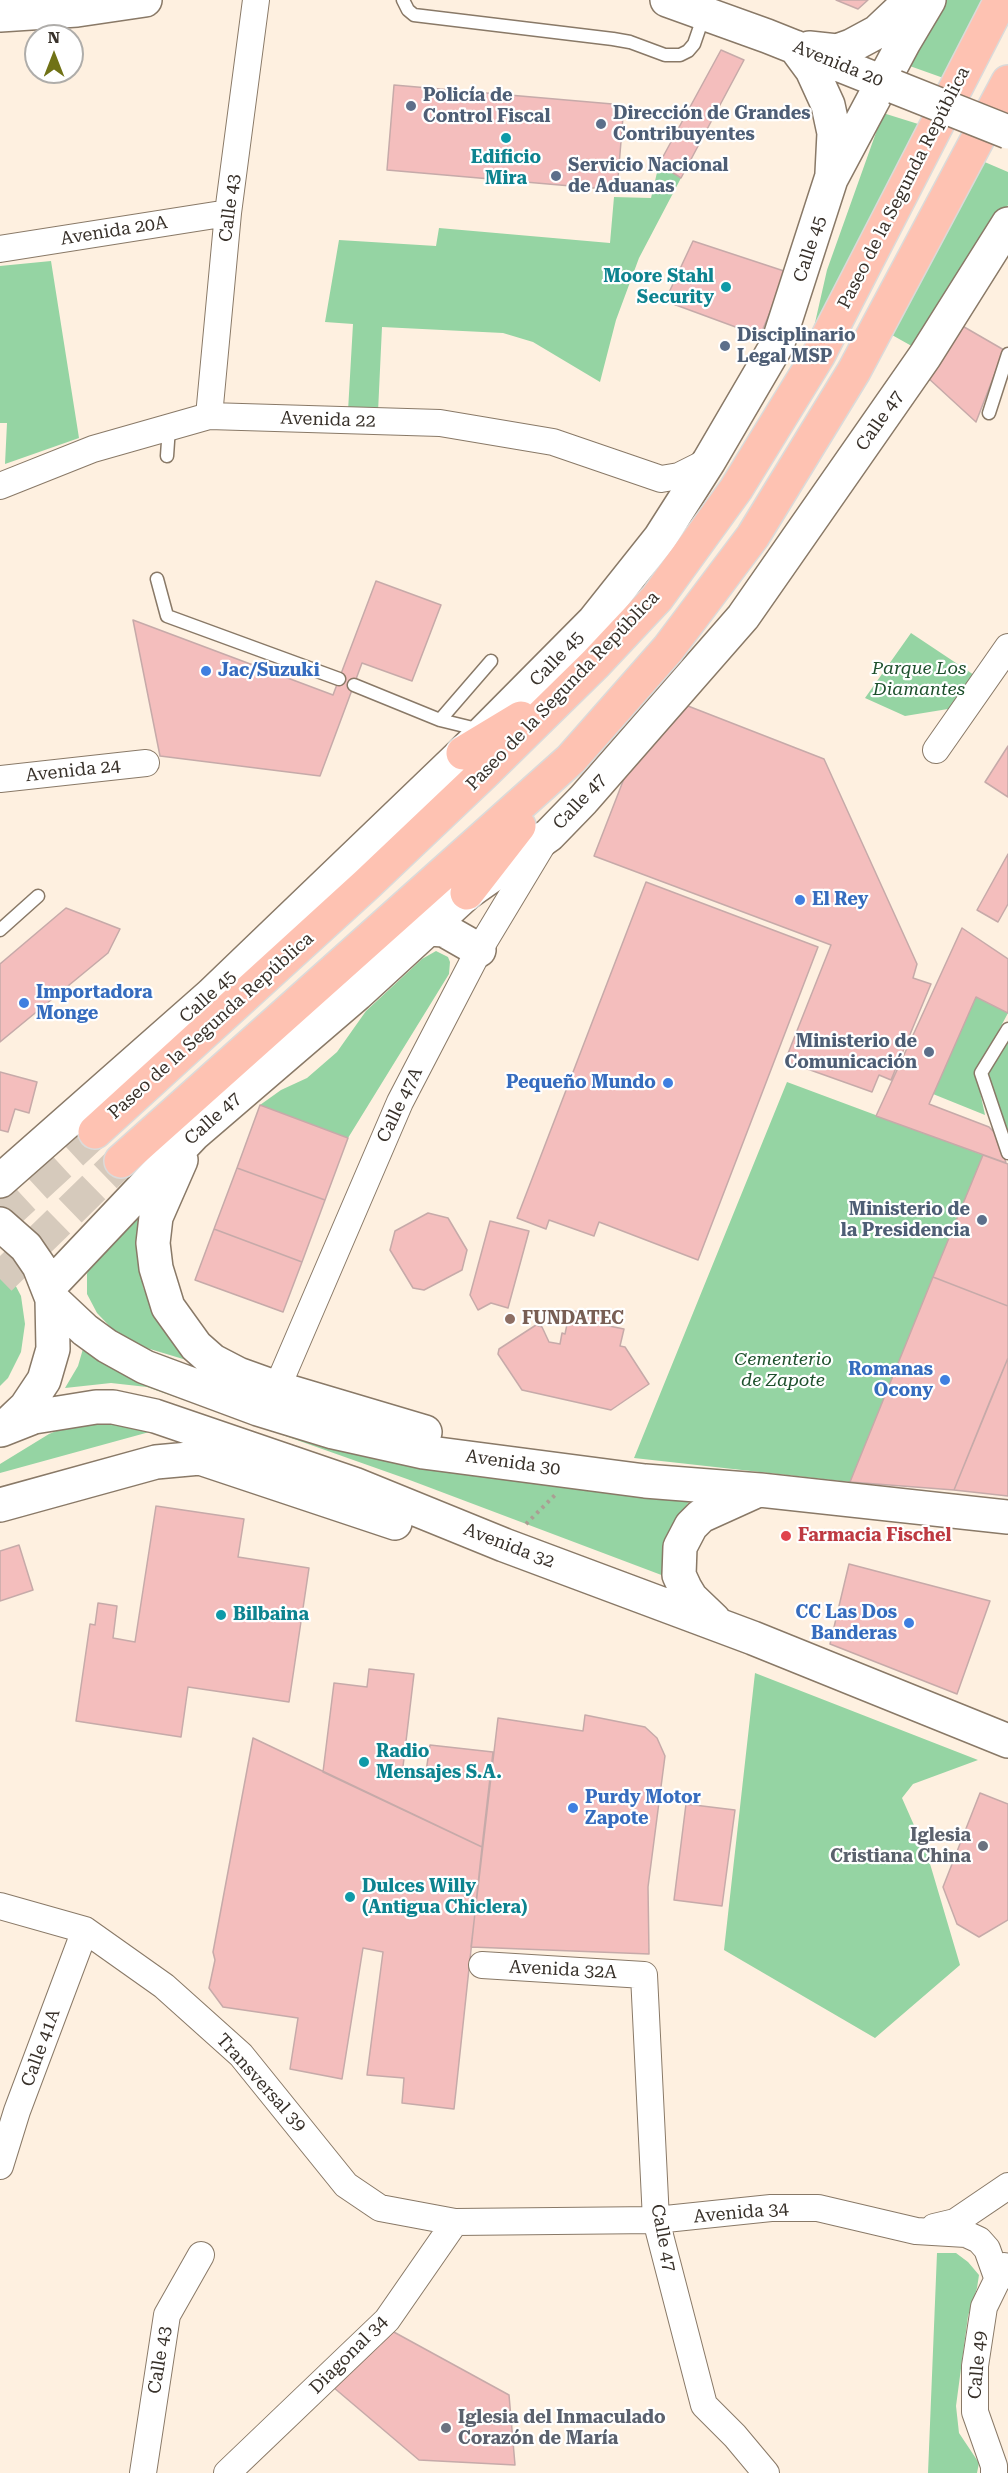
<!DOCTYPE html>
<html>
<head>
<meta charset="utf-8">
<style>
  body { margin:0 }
  #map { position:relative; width:1008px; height:2473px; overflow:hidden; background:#fef0e0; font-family:"Roboto Serif",serif }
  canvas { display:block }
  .north { position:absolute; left:24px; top:24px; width:60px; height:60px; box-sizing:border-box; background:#fff; border:2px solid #afadaa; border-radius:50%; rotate:0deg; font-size:16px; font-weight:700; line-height:24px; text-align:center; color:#38312a }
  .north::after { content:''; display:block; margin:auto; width:21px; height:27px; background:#707216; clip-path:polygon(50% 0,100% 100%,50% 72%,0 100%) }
</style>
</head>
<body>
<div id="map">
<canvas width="1008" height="2473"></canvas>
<div class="north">N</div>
</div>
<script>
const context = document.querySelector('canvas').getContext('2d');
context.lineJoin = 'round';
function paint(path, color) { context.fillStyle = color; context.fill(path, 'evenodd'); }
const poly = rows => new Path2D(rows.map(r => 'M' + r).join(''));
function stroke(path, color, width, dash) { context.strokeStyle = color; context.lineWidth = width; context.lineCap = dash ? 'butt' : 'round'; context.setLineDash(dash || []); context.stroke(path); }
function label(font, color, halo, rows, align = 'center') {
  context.font = font + ' "Roboto Serif",serif'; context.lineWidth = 4.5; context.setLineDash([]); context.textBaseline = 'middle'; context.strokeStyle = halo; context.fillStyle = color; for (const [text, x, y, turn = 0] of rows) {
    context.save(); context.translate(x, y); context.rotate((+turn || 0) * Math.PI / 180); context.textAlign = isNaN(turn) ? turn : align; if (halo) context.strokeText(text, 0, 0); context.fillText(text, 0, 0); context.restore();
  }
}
const green = poly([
  [941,0,990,0,949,80,907,65],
  [883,113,931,128,812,336,827,270],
  [980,160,1008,172,1008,205,917,349,892,335],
  [659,164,681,178,639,258,616,320,600,382,533,342,503,333,382,327,378,412,348,411,353,324,325,322,339,240,436,246,439,228,610,243,614,197,651,198],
  [51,261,79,438,5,464,7,423,0,423,0,266],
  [911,633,977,677,954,708,905,716,865,698],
  [436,951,448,957,450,962,449,974,348,1138,260,1105,281,1090,307,1078,337,1052,366,1011,422,959],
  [976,997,1008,1013,976,1073,985,1115,933,1094],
  [1008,1037,1008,1139,986,1073],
  [787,1082,983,1155,850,1482,634,1458],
  [146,1198,138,1252,143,1287,159,1324,176,1345,193,1362,130,1343,120,1337,97,1313,87,1294,87,1274,94,1249],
  [0,1263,8,1271,21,1296,25,1324,21,1352,8,1378,0,1386],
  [85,1342,111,1363,691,1499,676,1520,672,1579,407,1479,147,1387,111,1383,65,1388,78,1366],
  [108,1422,153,1431,0,1473,0,1464,49,1434,68,1426],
  [755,1673,978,1760,913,1784,902,1798,928,1857,960,1965,875,2038,724,1950],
  [937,2253,956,2253,968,2262,979,2275,977,2288,968,2316,956,2406,959,2433,979,2463,977,2473,928,2473]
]);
const building = poly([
  [836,0,868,0,858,9,836,0],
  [721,50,744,60,681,178,659,164,721,50],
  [394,85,624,105,617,190,387,170,394,85],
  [693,241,787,272,760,336,665,301,693,241],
  [959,324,1004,350,976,422,927,377,959,324],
  [376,581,441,605,412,681,362,663,320,776,160,756,133,620,333,695,376,581],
  [688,706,824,759,917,964,913,978,931,984,891,1080,879,1075,872,1092,785,1061,831,945,594,856,625,776,688,706],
  [1008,746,1008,797,985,782,1008,746],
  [1008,854,1008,904,998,922,977,910,1008,854],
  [646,882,818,947,698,1260,599,1222,594,1236,549,1220,546,1229,517,1218,646,882],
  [66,908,120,929,108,953,0,1042,0,964,66,908],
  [962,928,1008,959,1008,1013,976,997,929,1104,989,1127,998,1136,1006,1163,876,1116,962,928],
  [0,1072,37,1082,29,1113,15,1109,8,1132,0,1130,0,1072],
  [260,1105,348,1138,325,1200,237,1168,260,1105],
  [983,1155,1008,1164,1008,1306,933,1277,983,1155],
  [237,1168,325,1200,302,1262,214,1229,237,1168],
  [428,1213,448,1218,467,1250,462,1270,424,1290,413,1288,390,1250,395,1231,428,1213],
  [490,1221,529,1231,508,1308,491,1303,478,1310,470,1295,490,1221],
  [214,1229,302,1262,283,1312,195,1280,214,1229],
  [933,1277,1008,1306,1008,1358,954,1490,850,1482,933,1277],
  [570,1310,606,1318,604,1325,624,1329,620,1346,625,1347,649,1384,611,1410,522,1390,498,1354,499,1349,536,1325,542,1327,549,1342,560,1344,562,1333,565,1334,570,1310],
  [1008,1358,1008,1496,954,1490,990,1401,1008,1358],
  [156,1506,244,1519,238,1557,309,1568,289,1702,188,1687,181,1737,76,1721,90,1624,95,1625,98,1603,117,1606,113,1638,135,1642,156,1506],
  [19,1545,33,1590,0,1601,0,1551,19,1545],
  [849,1564,990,1601,957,1694,830,1644,849,1564],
  [369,1669,414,1674,402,1775,425,1778,430,1745,493,1752,482,1847,323,1772,334,1683,367,1687,369,1669],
  [585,1715,645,1727,657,1738,665,1756,648,1887,649,1954,471,1947,498,1718,583,1731,585,1715],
  [253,1738,482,1847,454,2109,402,2103,404,2078,367,2075,383,1952,363,1948,342,2079,290,2069,298,2018,223,2007,209,1988,215,1960,213,1952,253,1738],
  [980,1793,1008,1804,1008,1920,979,1937,957,1924,943,1887,980,1793],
  [686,1804,735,1810,722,1906,674,1900,686,1804],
  [392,2331,509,2395,515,2465,419,2460,333,2387,392,2331]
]);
const trunkTunnel = poly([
  [0,1220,95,1132],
  [0,1279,121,1161]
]);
const path = poly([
  [526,1524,556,1494]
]);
const service = poly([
  [403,0,408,10,414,15,613,39,630,42,665,55,680,55,688,51,694,44,704,15],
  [989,413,1008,354],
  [167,456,169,427],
  [157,579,167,616,339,679],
  [354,685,440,720,481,730],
  [440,720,491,661],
  [0,930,38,896],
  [1008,1029,981,1073,1008,1153]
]);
const minor = poly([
  [0,249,228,213],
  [209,416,228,213,256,0],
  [0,486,93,449,209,416,440,423,553,442,661,479,679,476,709,461],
  [936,750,1008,647],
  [0,779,146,763],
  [277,1388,400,1102,479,950,544,842],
  [0,1906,85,1930,164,1986,241,2055,346,2185,380,2208,455,2222,656,2220,771,2208,818,2208,916,2231,966,2234,979,2240,987,2249,998,2280],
  [482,1965,644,1975,656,2220,704,2405,735,2436,766,2473],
  [0,2166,17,2111,85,1930],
  [934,2227,955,2222,1008,2186],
  [143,2473,167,2315,201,2255],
  [227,2473,387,2320,455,2222],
  [994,2473,994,2466,975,2412,975,2366,984,2307,1004,2266]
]);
const secondary = poly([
  [667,0,767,36,895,87],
  [0,15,77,10,145,0],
  [795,47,812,70,828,105,834,133,832,173],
  [809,48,837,51,851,46,877,32,911,0],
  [428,929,444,930,479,950],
  [181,1160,156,1217,153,1243,156,1268,168,1307,196,1346,213,1361,238,1374,277,1388,425,1432],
  [0,1181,211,995,463,753,594,621,660,538,709,461,778,343,831,179,904,42,929,0],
  [0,1224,26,1247,39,1266,52,1299,53,1349,44,1380,26,1407,6,1426],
  [49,1287,194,1134,357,994,467,893,549,835,583,800,743,617,925,356,1008,224],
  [52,1299,85,1330,107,1346,145,1367,258,1409,333,1432,423,1452,645,1481,760,1490,1008,1517],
  [1,1430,34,1417,96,1407,113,1407,155,1416,354,1484,504,1545,753,1638,1008,1741],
  [0,1505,156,1462,200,1458,395,1523],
  [714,1620,691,1598,685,1588,679,1575,680,1547,691,1526,701,1516,754,1492]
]);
const trunk = poly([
  [463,753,521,718],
  [467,893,519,826],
  [95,1132,367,884,485,772,595,664,657,598,736,489,819,354,1001,0],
  [121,1161,571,759,668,649,753,536,854,371,1008,82]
]);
const secondaryBridge = poly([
  [895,87,1008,132]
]);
const markers = [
  [411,106,6,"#5c6f8a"],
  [601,124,6,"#5c6f8a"],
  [506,138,6,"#0f9aa8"],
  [556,176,6,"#5c6f8a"],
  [726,287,6,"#0f9aa8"],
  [725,346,6,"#5c6f8a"],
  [206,671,6,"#3f7fe0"],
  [800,900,6,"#3f7fe0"],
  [24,1003,6,"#3f7fe0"],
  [929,1052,6,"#5c6f8a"],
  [668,1083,6,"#3f7fe0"],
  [982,1220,6,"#5c6f8a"],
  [510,1319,6,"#8d6e63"],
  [945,1380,6,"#3f7fe0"],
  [786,1536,6,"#e0444e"],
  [221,1615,6,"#0f9aa8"],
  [909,1623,6,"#3f7fe0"],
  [364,1762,6,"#0f9aa8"],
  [573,1808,6,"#3f7fe0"],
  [983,1846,6,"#6b7280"],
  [350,1897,6,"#0f9aa8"],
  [446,2428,6,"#6b7280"]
];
const streetNames = [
  ["Avenida 20",838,64,22],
  ["Paseo de la Segunda República",904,188,-63],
  ["Calle 43",230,208,-83],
  ["Avenida 20A",114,231,-9],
  ["Calle 45",810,249,-72],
  ["Avenida 22",328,420,2],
  ["Calle 47",880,421,-55],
  ["Calle 45",557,659,-46],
  ["Paseo de la Segunda República",563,691,-46],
  ["Avenida 24",73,771,-6],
  ["Calle 47",580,802,-47],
  ["Calle 45",208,997,-42],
  ["Paseo de la Segunda República",211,1026,-42],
  ["Calle 47A",400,1105,-64],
  ["Calle 47",213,1119,-42],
  ["Avenida 30",513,1463,8],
  ["Avenida 32",509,1546,21],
  ["Avenida 32A",563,1970,3],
  ["Calle 41A",41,2048,-70],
  ["Transversal 39",261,2083,48],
  ["Avenida 34",741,2213,-5],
  ["Calle 47",663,2238,79],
  ["Diagonal 34",349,2355,-45],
  ["Calle 43",160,2360,-81],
  ["Calle 49",978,2365,-85]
];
const serviceNames = [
  ["Policía de",423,96],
  ["Control Fiscal",423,117],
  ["Dirección de Grandes",613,114],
  ["Contribuyentes",613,135],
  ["Servicio Nacional",568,166],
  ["de Aduanas",568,187],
  ["Disciplinario",737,336],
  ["Legal MSP",737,357],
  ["Ministerio de",917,1042,"right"],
  ["Comunicación",917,1063,"right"],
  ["Ministerio de",970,1210,"right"],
  ["la Presidencia",970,1231,"right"]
];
const cultureNames = [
  ["Edificio",506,158,"center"],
  ["Mira",506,179,"center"],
  ["Moore Stahl",714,277,"right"],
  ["Security",714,298,"right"],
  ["Bilbaina",233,1615],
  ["Radio",376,1752],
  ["Mensajes S.A.",376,1773],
  ["Dulces Willy",362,1887],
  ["(Antigua Chiclera)",362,1908]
];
const parkNames = [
  ["Parque Los",919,669],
  ["Diamantes",919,690],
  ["Cementerio",783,1360],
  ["de Zapote",783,1381]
];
const shopNames = [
  ["Jac/Suzuki",218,671],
  ["El Rey",812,900],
  ["Importadora",36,993],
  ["Monge",36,1014],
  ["Pequeño Mundo",656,1083,"right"],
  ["Romanas",933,1370,"right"],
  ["Ocony",933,1391,"right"],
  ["CC Las Dos",897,1613,"right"],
  ["Banderas",897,1634,"right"],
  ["Purdy Motor",585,1798],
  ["Zapote",585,1819]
];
const educationNames = [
  ["FUNDATEC",522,1319]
];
const healthNames = [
  ["Farmacia Fischel",798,1536]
];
const worshipNames = [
  ["Iglesia",971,1836],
  ["Cristiana China",971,1857],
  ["Iglesia del Inmaculado",458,2418,"left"],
  ["Corazón de María",458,2439,"left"]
];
paint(green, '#95d4a3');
paint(building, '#f4bebd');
stroke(building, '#c6aaa9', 1.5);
stroke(trunkTunnel, '#d6cabc', 33, [33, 16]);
stroke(service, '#897967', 15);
stroke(minor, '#897967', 28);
stroke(secondary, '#897967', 36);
stroke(trunk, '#dbdad9', 36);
stroke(path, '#aa9f93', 4, [3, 4.5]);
stroke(service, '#fff', 12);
stroke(minor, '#fff', 26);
stroke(secondary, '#fff', 33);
stroke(trunk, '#fec2b2', 33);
stroke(secondaryBridge, '#897967', 36, []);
stroke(secondaryBridge, '#fff', 33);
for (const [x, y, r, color] of markers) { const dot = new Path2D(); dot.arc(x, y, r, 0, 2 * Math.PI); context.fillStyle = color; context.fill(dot); stroke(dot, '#fff', 2); }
label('18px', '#38312a', '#fff', streetNames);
label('bold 18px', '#4e5e75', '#fff', serviceNames, 'left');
label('bold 18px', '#0d838f', '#fff', cultureNames, 'left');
label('italic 18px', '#1d502c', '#fff', parkNames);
label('bold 18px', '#366cbe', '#fff', shopNames, 'left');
label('bold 18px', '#785e54', '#fff', educationNames, 'left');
label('bold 18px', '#be3a42', '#fff', healthNames, 'left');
label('bold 18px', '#5b616d', '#fff', worshipNames, 'right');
</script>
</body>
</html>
